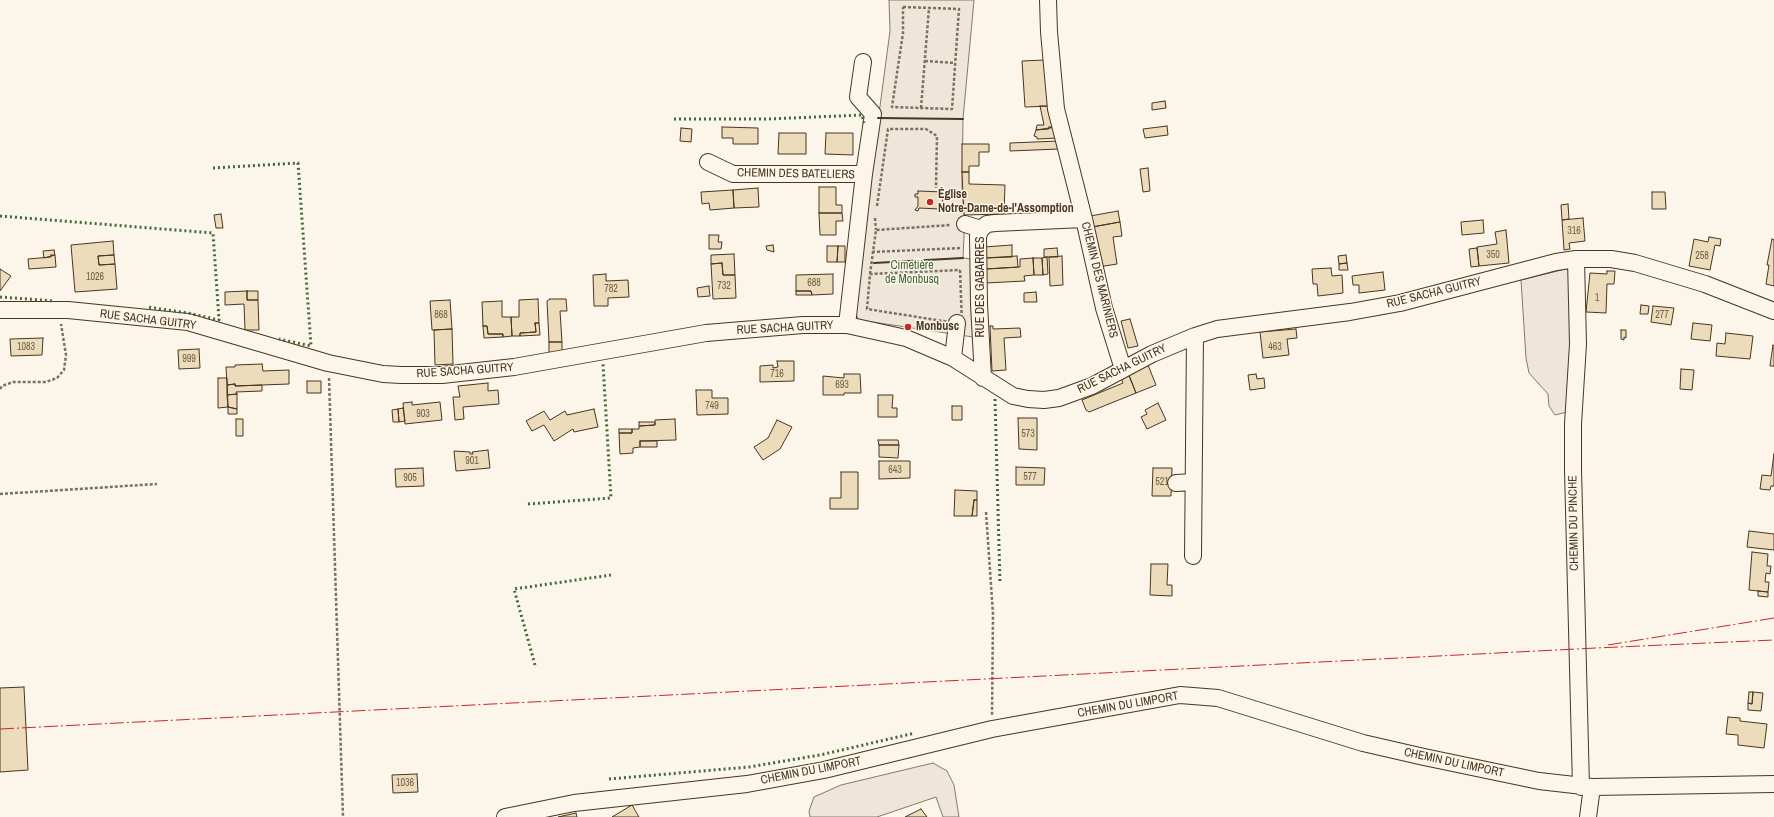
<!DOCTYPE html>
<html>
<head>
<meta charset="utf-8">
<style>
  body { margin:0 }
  canvas { display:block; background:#fbf6e9 }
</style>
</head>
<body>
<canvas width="1774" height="817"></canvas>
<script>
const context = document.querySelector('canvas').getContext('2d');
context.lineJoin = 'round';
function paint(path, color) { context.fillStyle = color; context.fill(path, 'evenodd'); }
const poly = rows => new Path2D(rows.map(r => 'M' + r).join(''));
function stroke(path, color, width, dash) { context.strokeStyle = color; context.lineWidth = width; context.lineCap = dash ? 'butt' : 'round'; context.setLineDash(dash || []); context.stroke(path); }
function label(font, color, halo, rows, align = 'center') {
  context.font = font + ' "Archivo Narrow",sans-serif'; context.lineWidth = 3; context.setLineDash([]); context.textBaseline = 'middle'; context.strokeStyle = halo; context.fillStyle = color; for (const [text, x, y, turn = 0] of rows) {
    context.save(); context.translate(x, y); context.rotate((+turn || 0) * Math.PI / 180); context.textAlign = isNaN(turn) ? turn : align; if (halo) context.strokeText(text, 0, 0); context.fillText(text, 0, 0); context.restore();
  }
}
const green = poly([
  [889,0,974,0,963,119,962,186,964,214,965,214,963,258,972,259,973,337,859,320,853,309,890,31,889,0],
  [1570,268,1574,344,1567,412,1555,415,1549,406,1548,394,1529,373,1526,358,1521,280,1570,268],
  [933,763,947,771,954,785,959,817,943,817,936,797,877,817,810,817,809,811,814,797,841,785,933,763]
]);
const building = poly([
  [1045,60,1050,106,1025,107,1022,61,1045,60],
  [1165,101,1166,108,1152,110,1152,103,1165,101],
  [1040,106,1050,106,1056,127,1036,130,1037,125,1044,125,1040,106],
  [1167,126,1168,135,1145,138,1143,129,1167,126],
  [722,127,758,128,758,144,733,144,733,138,722,138,722,127],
  [1049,127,1056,127,1059,138,1037,139,1037,137,1034,136,1036,130,1049,129,1049,127],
  [681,128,692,129,691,142,680,141,681,128],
  [779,133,806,133,806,154,778,154,779,133],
  [826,133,853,133,853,155,825,154,826,133],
  [1059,141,1059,149,1010,151,1010,143,1059,141],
  [962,144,989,144,989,152,979,152,979,166,969,166,969,172,962,172,962,144],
  [1148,168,1150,191,1143,192,1140,169,1148,168],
  [962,172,969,172,969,184,1005,185,1004,214,964,215,962,172],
  [819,187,836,187,836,205,842,205,842,213,819,213,819,187],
  [758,188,759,207,734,208,733,190,758,188],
  [733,190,734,208,710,210,709,203,702,204,701,192,733,190],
  [918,191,943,192,943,195,947,196,947,198,943,198,942,207,945,211,943,213,940,209,919,208,918,211,915,210,918,206,918,197,915,197,915,194,918,194,918,191],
  [1652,192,1665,192,1666,209,1652,209,1652,192],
  [1568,204,1569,219,1562,220,1561,205,1568,204],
  [1118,211,1120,222,1092,227,1090,216,1118,211],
  [819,213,842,213,843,221,836,221,836,235,820,235,819,213],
  [221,214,223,228,216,228,214,215,221,214],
  [1583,218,1585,241,1569,243,1570,249,1564,250,1562,220,1583,218],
  [1483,220,1484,233,1462,235,1461,222,1483,220],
  [1120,222,1122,236,1113,237,1117,264,1098,267,1092,227,1120,222],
  [1506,230,1509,263,1479,266,1477,247,1497,244,1495,232,1506,230],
  [709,235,719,235,718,242,722,242,721,249,709,249,709,235],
  [1709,237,1721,239,1720,246,1715,245,1710,270,1689,266,1694,239,1708,242,1709,237],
  [1772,239,1774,240,1774,286,1766,284,1769,265,1767,265,1772,239],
  [113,241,114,255,98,256,99,265,115,264,117,289,75,292,71,245,113,241],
  [773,245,774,252,767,250,766,246,773,245],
  [1012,245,1012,257,985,258,984,247,1012,245],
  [827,246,838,246,837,262,827,262,827,246],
  [838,246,845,246,845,262,837,262,838,246],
  [1057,248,1058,257,1044,257,1044,249,1057,248],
  [1477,248,1479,266,1471,267,1469,249,1477,248],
  [54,250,55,255,44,258,43,251,54,250],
  [734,254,735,275,723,275,722,263,711,264,711,255,734,254],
  [51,255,55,255,56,267,29,269,28,259,51,257,51,255],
  [114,255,115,264,99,265,98,256,114,255],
  [1346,255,1347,263,1339,264,1338,256,1346,255],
  [1017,256,1018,267,986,269,985,258,1017,256],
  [1062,256,1063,285,1050,286,1049,257,1062,256],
  [1047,257,1048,274,1043,275,1042,258,1047,257],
  [1033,258,1034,275,1024,276,1025,281,986,283,986,269,1020,267,1020,259,1033,258],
  [1033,258,1042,258,1043,275,1034,275,1033,258],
  [722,263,723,275,735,275,736,298,713,299,711,264,722,263],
  [1347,263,1348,270,1339,270,1339,264,1347,263],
  [1331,268,1332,276,1342,275,1343,293,1318,296,1317,284,1313,284,1312,269,1331,268],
  [0,269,11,276,0,291,0,269],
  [1607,271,1615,271,1614,284,1607,284,1606,313,1586,312,1590,273,1607,274,1607,271],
  [1383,272,1385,290,1359,293,1359,285,1353,285,1352,276,1383,272],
  [606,274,606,281,628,280,629,297,608,298,608,306,594,306,593,275,606,274],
  [833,274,833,294,812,295,811,291,796,291,796,275,833,274],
  [709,286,710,296,698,297,697,288,709,286],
  [247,291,247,300,258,300,259,330,245,330,244,304,225,305,225,292,247,291],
  [247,291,258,291,258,300,247,300,247,291],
  [796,291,811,291,812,295,796,295,796,291],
  [1036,292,1037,302,1024,302,1024,293,1036,292],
  [538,299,539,323,535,323,536,332,520,333,520,336,512,336,511,317,519,317,519,300,538,299],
  [550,299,566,299,567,311,560,311,562,342,549,342,547,301,550,299],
  [450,300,452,329,432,330,430,301,450,300],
  [502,301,502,317,511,317,512,336,503,337,503,334,488,334,487,326,483,326,482,302,502,301],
  [1641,305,1649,306,1648,314,1640,314,1641,305],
  [1653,306,1674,308,1671,325,1651,322,1653,306],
  [1130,319,1138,346,1128,348,1121,321,1130,319],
  [535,323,539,323,540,335,520,336,520,333,536,332,535,323],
  [1693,323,1712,325,1710,341,1691,339,1693,323],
  [483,326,487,326,488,334,503,334,503,337,484,338,483,326],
  [990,326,993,326,993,329,1020,328,1021,337,1004,338,1006,370,992,371,990,326],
  [452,329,453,364,435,365,434,330,452,329],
  [1296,329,1297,338,1287,339,1289,355,1263,358,1260,332,1296,329],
  [1621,330,1626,330,1626,338,1624,337,1624,340,1621,339,1621,330],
  [1726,333,1753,336,1750,359,1716,356,1717,343,1725,344,1726,333],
  [43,338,42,355,11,356,10,339,43,338],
  [549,342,562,342,562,352,549,353,549,342],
  [1773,345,1774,346,1774,366,1770,366,1773,345],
  [199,349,200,368,179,369,178,350,199,349],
  [777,361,794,361,794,381,760,382,760,366,773,365,773,368,778,367,777,361],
  [262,364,263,371,289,370,289,384,235,386,235,384,227,385,226,367,235,367,235,365,262,364],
  [1148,365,1156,385,1136,393,1128,373,1148,365],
  [1681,369,1694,370,1692,390,1680,389,1681,369],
  [1128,373,1136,393,1089,412,1086,410,1082,400,1123,383,1120,376,1128,373],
  [844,374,860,374,861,393,844,393,844,395,823,395,823,376,844,378,844,374],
  [1256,374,1257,379,1264,378,1265,388,1250,390,1248,375,1256,374],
  [218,378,227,378,228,407,218,408,218,378],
  [307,381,321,381,321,393,307,393,307,381],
  [488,383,488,391,498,390,499,404,463,407,464,419,455,420,453,397,460,397,458,386,488,383],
  [235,384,235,386,262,385,262,391,236,392,237,394,227,395,227,385,235,384],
  [696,390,712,390,712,398,728,398,728,414,697,415,696,390],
  [237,394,237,409,228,407,227,395,237,394],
  [878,395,893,395,892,408,897,408,897,417,878,417,878,395],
  [412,402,412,405,440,402,442,420,405,424,403,403,412,402],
  [1158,403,1166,420,1147,429,1141,417,1147,414,1145,410,1158,403],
  [952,406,962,406,962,420,952,420,952,406],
  [228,407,237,409,237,414,228,414,228,407],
  [403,408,405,421,399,422,398,409,403,408],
  [398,409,399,422,393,422,392,410,398,409],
  [594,409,598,427,574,432,573,429,554,441,544,425,532,431,526,421,544,411,550,420,565,411,567,415,594,409],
  [1018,418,1037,418,1037,450,1019,449,1018,418],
  [236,419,243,419,243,436,236,436,236,419],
  [675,419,676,440,640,441,640,447,633,448,633,453,620,454,619,433,632,433,632,429,639,429,639,426,655,425,655,420,675,419],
  [777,420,792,427,780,449,763,460,754,447,768,438,777,420],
  [639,422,655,422,655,425,639,426,639,422],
  [619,429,632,429,632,433,619,433,619,429],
  [878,440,898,440,899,445,879,445,878,440],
  [640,441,657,441,657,447,640,447,640,441],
  [879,445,899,445,898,458,879,457,879,445],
  [488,450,490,468,456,471,454,451,470,452,470,454,473,454,472,452,488,450],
  [1774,454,1774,486,1771,486,1770,490,1760,489,1762,475,1771,476,1774,454],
  [879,461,910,461,910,478,879,479,879,461],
  [1016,467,1045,468,1044,485,1016,485,1016,467],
  [423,468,424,486,396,487,395,469,423,468],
  [1153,468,1172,468,1171,496,1152,496,1153,468],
  [841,472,858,472,858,509,830,509,830,498,841,498,841,472],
  [955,490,977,491,977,500,974,500,972,516,954,516,955,490],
  [974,500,977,500,977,516,972,516,974,500],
  [1749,531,1774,534,1774,550,1747,547,1749,531],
  [1752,552,1768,554,1767,566,1771,566,1770,574,1766,573,1765,582,1769,582,1768,592,1749,590,1752,552],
  [1151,564,1168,564,1167,585,1172,585,1172,596,1150,595,1151,564],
  [1758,591,1768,592,1768,597,1758,596,1758,591],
  [24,687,28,770,0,772,0,688,24,687],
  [1749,692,1753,692,1752,704,1748,703,1749,692],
  [1753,692,1763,693,1761,711,1748,710,1748,703,1752,704,1753,692],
  [1728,717,1740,718,1740,721,1767,724,1764,748,1738,745,1738,735,1726,734,1728,717],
  [417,774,418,792,393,793,392,775,417,774],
  [632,805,639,817,612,817,632,805],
  [921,809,927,817,905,817,921,809],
  [576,813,577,817,558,817,576,813]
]);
const path = poly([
  [903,7,959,9,952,109,892,107,903,33,903,7],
  [925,61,955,63],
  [921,108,929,8],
  [877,206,888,129,926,129,937,136,936,188],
  [875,218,876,230],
  [872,252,961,248],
  [960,270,962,324,867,309,870,274,960,270],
  [870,274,876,230,951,225],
  [329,378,343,817],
  [0,389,2,386,13,382,46,382,57,378,64,370,66,355,61,324],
  [0,494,157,484],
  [986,512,993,614,992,715]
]);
const minor = poly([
  [1048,0,1049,32,1056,109,1084,219,1104,308,1123,369],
  [863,62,858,97,873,114,864,174],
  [708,162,733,174,864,174,847,325],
  [965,224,981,229],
  [1576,259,1578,344,1573,424,1573,470,1581,787],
  [0,310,68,310,188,322,328,363,383,374,401,375,442,375,514,367,706,333,803,325,847,325,906,338,953,358,1013,396,1028,399,1044,400,1059,398,1092,386,1152,354,1195,336,1217,329,1350,312,1400,303,1556,262,1576,259,1611,259,1635,263,1705,284,1774,311],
  [953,358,957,323],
  [983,378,979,304,978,236,981,229,987,224,995,223,1084,219],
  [1176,483,1193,482],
  [1193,556,1195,336],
  [505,817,574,803,747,784,824,770,992,729,1180,695,1218,698,1363,743,1424,757,1539,781,1592,787,1774,784],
  [1588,817,1592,787]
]);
const hedge = poly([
  [674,119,768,119,862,115,864,123],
  [213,168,298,163,311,346,279,339],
  [0,216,213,233,219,320,188,313,147,307],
  [0,297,54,301],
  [995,399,1000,583],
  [528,504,611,498,603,364],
  [535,665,514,589,611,575],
  [609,779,749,767,820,755,915,733]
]);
const wall = poly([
  [878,118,963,119],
  [874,263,963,258]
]);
const power = poly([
  [1608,645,1774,618],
  [0,729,1596,648,1774,640]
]);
const markers = [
  [930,202,4,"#c62828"],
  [908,327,4,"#c62828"]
];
const numberNames = [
  ["316",1574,231],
  ["350",1493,255],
  ["258",1702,256],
  ["1026",95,277],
  ["688",814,283],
  ["732",724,286],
  ["782",611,289],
  ["1",1597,298],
  ["868",441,315],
  ["277",1662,315],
  ["1083",26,347],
  ["463",1275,347],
  ["999",189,359],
  ["716",777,374],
  ["693",842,385],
  ["749",712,406],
  ["903",423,414],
  ["573",1028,434],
  ["901",472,461],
  ["643",895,470],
  ["577",1030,477],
  ["905",410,478],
  ["521",1162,482],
  ["1036",405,783]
];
const streetNames = [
  ["CHEMIN DES BATELIERS",796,174,1],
  ["CHEMIN DES MARINIERS",1099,280,76],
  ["RUE DES GABARRES",981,287,-90],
  ["RUE SACHA GUITRY",1434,293,-14],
  ["RUE SACHA GUITRY",148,320,7],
  ["RUE SACHA GUITRY",785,328,-3],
  ["RUE SACHA GUITRY",1122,369,-26],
  ["RUE SACHA GUITRY",465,371,-4],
  ["CHEMIN DU PINCHE",1574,523,-91],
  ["CHEMIN DU LIMPORT",1128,705,-10],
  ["CHEMIN DU LIMPORT",1454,763,12],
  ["CHEMIN DU LIMPORT",811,771,-11]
];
const poiNames = [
  ["Église",938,195],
  ["Notre-Dame-de-l'Assomption",938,209],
  ["Monbusc",916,327]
];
const parkNames = [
  ["Cimetière",912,266],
  ["de Monbusq",912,280]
];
paint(green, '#ede6d9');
stroke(green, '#887966', 1);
paint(building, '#ecdcbc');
stroke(building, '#4a3520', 1);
stroke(minor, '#4a3520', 18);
stroke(path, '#7f6f5c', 2.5, [3, 2]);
stroke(minor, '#fbf6e9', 16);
stroke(hedge, '#436837', 3, [2, 3]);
stroke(wall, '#4a3520', 2);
stroke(power, '#c62828', 1, [14, 3, 2, 3]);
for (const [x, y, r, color] of markers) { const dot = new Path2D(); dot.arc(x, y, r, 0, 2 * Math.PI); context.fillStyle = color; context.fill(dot); stroke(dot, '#fbf6e9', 1.5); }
label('10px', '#725f47', null, numberNames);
label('12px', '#4a3520', '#fbf6e9', streetNames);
label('bold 12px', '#4a3520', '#fbf6e9', poiNames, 'left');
label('12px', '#436837', '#fbf6e9', parkNames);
</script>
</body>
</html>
